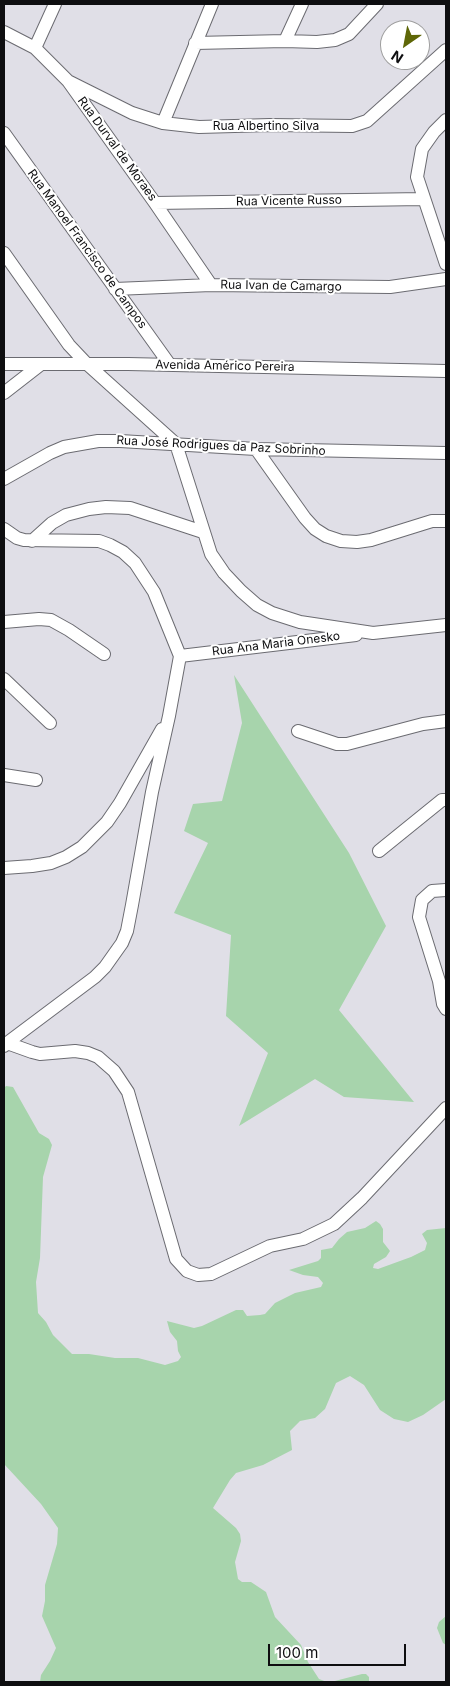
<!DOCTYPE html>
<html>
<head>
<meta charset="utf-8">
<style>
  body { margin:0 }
  #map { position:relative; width:450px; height:1686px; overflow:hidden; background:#e0dfe7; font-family:Inter,sans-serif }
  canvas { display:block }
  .frame { position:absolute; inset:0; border:5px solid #0e0e10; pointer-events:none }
  .north { position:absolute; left:380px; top:20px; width:50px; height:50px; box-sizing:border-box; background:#fff; border:1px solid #9f9f9f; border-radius:50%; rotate:213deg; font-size:14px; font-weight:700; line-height:20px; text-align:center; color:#0e0e10 }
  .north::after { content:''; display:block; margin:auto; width:18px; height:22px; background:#5e6607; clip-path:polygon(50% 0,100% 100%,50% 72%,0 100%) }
  .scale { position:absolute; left:268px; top:1644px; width:138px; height:22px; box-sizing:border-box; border:2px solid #0e0e10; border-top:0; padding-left:6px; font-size:15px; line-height:18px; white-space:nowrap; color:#0e0e10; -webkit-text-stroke:4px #fff; paint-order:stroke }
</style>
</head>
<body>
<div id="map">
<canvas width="450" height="1686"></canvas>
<div class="frame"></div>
<div class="north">N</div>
<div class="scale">100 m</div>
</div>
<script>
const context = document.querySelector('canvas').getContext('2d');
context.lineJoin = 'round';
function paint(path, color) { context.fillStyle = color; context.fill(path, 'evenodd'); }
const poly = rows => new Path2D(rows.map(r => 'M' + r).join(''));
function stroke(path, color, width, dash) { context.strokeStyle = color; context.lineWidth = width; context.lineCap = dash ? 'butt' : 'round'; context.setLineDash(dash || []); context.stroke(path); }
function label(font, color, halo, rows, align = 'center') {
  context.font = font + ' Inter,sans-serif'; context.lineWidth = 4; context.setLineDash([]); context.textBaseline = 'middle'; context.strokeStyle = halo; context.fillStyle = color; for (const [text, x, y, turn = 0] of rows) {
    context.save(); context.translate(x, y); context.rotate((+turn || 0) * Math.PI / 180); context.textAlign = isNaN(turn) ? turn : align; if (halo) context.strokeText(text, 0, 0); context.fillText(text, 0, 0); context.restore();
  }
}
const green = poly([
  [234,675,349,853,386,926,339,1010,414,1102,344,1097,315,1079,239,1126,268,1053,226,1016,231,935,174,913,208,843,184,831,193,804,222,801,242,723],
  [6,1086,13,1087,39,1133,49,1139,52,1145,43,1177,40,1258,36,1282,38,1313,46,1322,53,1335,72,1354,89,1354,115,1358,138,1358,165,1365,178,1361,181,1357,178,1351,177,1341,170,1332,167,1321,194,1328,202,1326,236,1310,243,1310,247,1316,260,1315,265,1314,275,1303,295,1293,321,1287,323,1283,318,1277,303,1275,289,1270,318,1261,321,1258,321,1250,332,1248,339,1239,347,1232,365,1228,376,1221,380,1224,383,1229,383,1242,390,1251,386,1257,374,1264,373,1268,378,1269,411,1257,425,1250,427,1243,422,1234,427,1230,446,1228,446,1399,423,1415,408,1422,394,1419,380,1410,364,1385,350,1376,336,1383,325,1409,315,1418,300,1421,290,1431,292,1450,263,1465,236,1473,230,1480,213,1508,236,1528,240,1534,241,1541,235,1562,238,1579,242,1582,251,1582,266,1592,275,1617,301,1645,308,1662,319,1679,327,1682,40,1682,41,1675,50,1661,56,1648,42,1616,45,1601,45,1585,57,1544,58,1528,41,1504,4,1464,4,1088],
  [446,1616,446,1645,443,1643,437,1628,439,1622],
  [362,1674,366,1674,369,1677,369,1682,331,1682]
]);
const minor = poly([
  [4,32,35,48,68,81,155,203,211,285],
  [285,41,302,4],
  [195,43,285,41,317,42,335,40,349,34,377,4],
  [35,48,55,4],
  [68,81,132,113,163,123,199,127,270,125,352,126,367,121,446,50],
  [446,120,434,132,422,149,417,177,446,264],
  [163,123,212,4],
  [4,133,170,365],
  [155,203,423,199],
  [4,253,69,345,86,363,176,444,211,554,224,573,241,591,257,605,272,613,300,622,320,625,373,633,446,625],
  [115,289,211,285,390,287,446,279],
  [4,364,128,364,446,371],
  [4,393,40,365],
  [256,449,305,518,315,529,326,536,341,541,357,542,371,540,432,521,446,521],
  [4,479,50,453,64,447,98,441,120,441,256,449,446,453],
  [4,529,17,538,24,540,99,541,110,545,123,552,135,563,154,592,180,656],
  [32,541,52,523,66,515,89,509,106,507,130,508,203,532],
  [4,622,39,619,51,620,69,630,104,654],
  [180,656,356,635],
  [4,679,50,723],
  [298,731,337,744,347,744,423,724,446,721],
  [4,775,36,780],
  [379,851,442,800,446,800],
  [4,868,32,866,51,863,66,857,82,847,107,822,120,803,162,729],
  [446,890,432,891,422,900,419,917,439,981,443,1004,446,1009],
  [7,1043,95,977,105,967,122,943,127,931,132,905,152,792,169,716,180,656],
  [4,1046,7,1043,32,1052,40,1054,75,1051,88,1053,98,1057,114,1071,128,1092,176,1259,187,1271,198,1275,211,1274,270,1246,303,1239,334,1224,362,1198,446,1108]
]);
const streetNames = [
  ["Rua Albertino Silva",266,126],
  ["Rua Durval de Moraes",117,149,54],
  ["Rua Vicente Russo",289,201,-1],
  ["Rua Manoel Francisco de Campos",87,249,54],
  ["Rua Ivan de Camargo",281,286,1],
  ["Avenida Américo Pereira",225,366,1],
  ["Rua José Rodrigues da Paz Sobrinho",221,446,3],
  ["Rua Ana Maria Onesko",276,644,-7]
];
paint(green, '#a7d4ac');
stroke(minor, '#6b6b71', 14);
stroke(minor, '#fff', 12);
label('12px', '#0e0e10', '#fff', streetNames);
</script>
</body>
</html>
